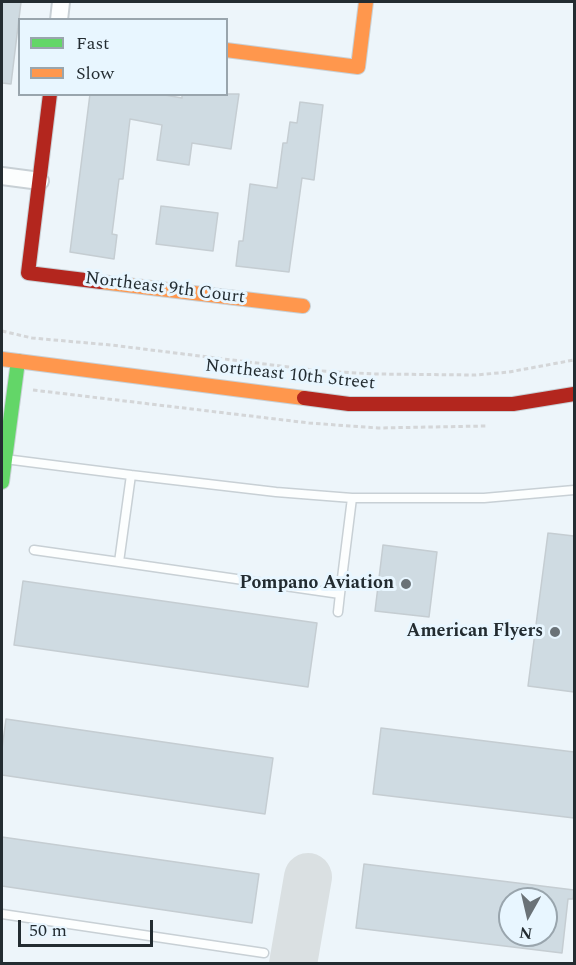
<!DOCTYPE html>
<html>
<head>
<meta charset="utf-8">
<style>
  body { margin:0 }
  #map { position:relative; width:576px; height:965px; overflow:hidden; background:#edf5fa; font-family:Spectral,serif }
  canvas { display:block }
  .frame { position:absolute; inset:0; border:3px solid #232c31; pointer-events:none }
  .legend { position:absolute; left:18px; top:18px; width:210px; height:78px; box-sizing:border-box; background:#e8f6ff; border:2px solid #99a5ad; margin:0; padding:8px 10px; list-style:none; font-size:18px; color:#232c31 }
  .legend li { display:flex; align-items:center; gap:12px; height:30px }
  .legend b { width:30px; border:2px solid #99a5ad }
  .north { position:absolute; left:498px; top:887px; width:60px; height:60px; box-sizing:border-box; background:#e8f6ff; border:2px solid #99a5ad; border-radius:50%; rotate:188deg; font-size:16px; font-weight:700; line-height:24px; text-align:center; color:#232c31 }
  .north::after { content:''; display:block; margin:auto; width:21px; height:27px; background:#6a7277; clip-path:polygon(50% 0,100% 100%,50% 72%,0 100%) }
  .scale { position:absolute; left:18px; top:920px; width:135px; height:27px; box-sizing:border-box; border:3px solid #232c31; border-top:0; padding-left:8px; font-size:18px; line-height:21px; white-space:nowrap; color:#232c31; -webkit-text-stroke:4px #e8f6ff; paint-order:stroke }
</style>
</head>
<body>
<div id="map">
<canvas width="576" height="965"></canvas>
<div class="frame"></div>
<ul class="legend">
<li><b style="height:8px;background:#63d668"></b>Fast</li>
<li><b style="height:8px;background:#ff974d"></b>Slow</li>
</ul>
<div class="north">N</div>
<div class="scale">50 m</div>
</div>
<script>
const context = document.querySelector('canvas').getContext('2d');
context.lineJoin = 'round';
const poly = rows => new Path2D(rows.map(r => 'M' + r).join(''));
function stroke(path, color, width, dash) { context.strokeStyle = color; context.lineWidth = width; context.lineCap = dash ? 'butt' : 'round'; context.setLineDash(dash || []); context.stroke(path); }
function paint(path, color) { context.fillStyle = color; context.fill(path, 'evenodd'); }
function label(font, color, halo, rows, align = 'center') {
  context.font = font + ' Spectral,serif'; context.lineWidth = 6; context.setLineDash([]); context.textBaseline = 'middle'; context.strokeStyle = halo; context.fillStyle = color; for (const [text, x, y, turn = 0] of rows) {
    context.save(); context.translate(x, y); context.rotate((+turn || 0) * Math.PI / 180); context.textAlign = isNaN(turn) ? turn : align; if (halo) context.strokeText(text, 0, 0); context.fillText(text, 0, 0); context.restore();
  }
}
const taxiway = poly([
  [293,964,308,877]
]);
const building = poly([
  [2,2,21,2,11,84,2,83,2,2],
  [90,94,159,94,182,98,182,94,239,94,231,149,192,143,189,165,157,160,162,125,130,119,123,179,119,179,112,234,117,235,114,259,70,252,90,94],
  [300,102,323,105,314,180,302,178,289,272,236,266,239,241,243,241,250,184,277,188,283,143,287,143,290,122,297,123,300,102],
  [161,206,218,213,213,251,156,244,161,206],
  [548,533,574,536,574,692,528,686,548,533],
  [383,545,437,552,429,617,375,611,383,545],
  [23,581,317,623,308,687,14,645,23,581],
  [6,719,273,758,265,814,2,775,2,749,6,719],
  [381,728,574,752,574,818,373,794,381,728],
  [2,837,259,874,252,923,2,886,2,837],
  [364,864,574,890,573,899,568,899,562,953,356,928,364,864],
  [510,899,546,899,546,935,510,935,510,899]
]);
const path = poly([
  [2,331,32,338,111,345,321,371,375,374,476,375,509,372,574,360],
  [33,390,309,423,378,428,486,426]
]);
const lane = poly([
  [5,459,131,475,119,562,34,550],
  [131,475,276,492,352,498,484,498,574,490],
  [119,562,340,594,352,498],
  [338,612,340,594],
  [2,914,264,953]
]);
const street = poly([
  [59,20,61,2],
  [2,176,40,181]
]);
const fast = poly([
  [2,482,18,361]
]);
const slow = poly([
  [226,50,358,67,366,2],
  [101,282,303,306],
  [2,359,304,398]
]);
const jam = poly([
  [50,94,28,273,101,282],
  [304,398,349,404,513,404,574,394]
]);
const markers = [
  [406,584,6,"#6a7277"],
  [555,632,6,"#6a7277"]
];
const streetNames = [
  ["Northeast 9th Court",165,289,7],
  ["Northeast 10th Street",290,376,6]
];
const poiNames = [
  ["Pompano Aviation",394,584],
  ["American Flyers",543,632]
];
stroke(taxiway, '#dae0e2', 48);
paint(building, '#cfdbe2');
stroke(building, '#c5cdd2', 1.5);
stroke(lane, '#c8d0d5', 11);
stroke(street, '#c8d0d5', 20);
stroke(fast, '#c8d0d5', 16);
stroke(slow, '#c8d0d5', 16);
stroke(jam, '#c8d0d5', 16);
stroke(path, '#d4d6d8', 3, [4.5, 3]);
stroke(lane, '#fcfefe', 8);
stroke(street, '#fcfefe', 16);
stroke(fast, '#63d668', 14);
stroke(slow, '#ff974d', 14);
stroke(jam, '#b3261e', 14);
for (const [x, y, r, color] of markers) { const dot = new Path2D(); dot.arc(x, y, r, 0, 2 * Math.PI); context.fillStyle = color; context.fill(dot); stroke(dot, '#e8f6ff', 2); }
label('18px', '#232c31', '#e8f6ff', streetNames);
label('bold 18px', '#232c31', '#e8f6ff', poiNames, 'right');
</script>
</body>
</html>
